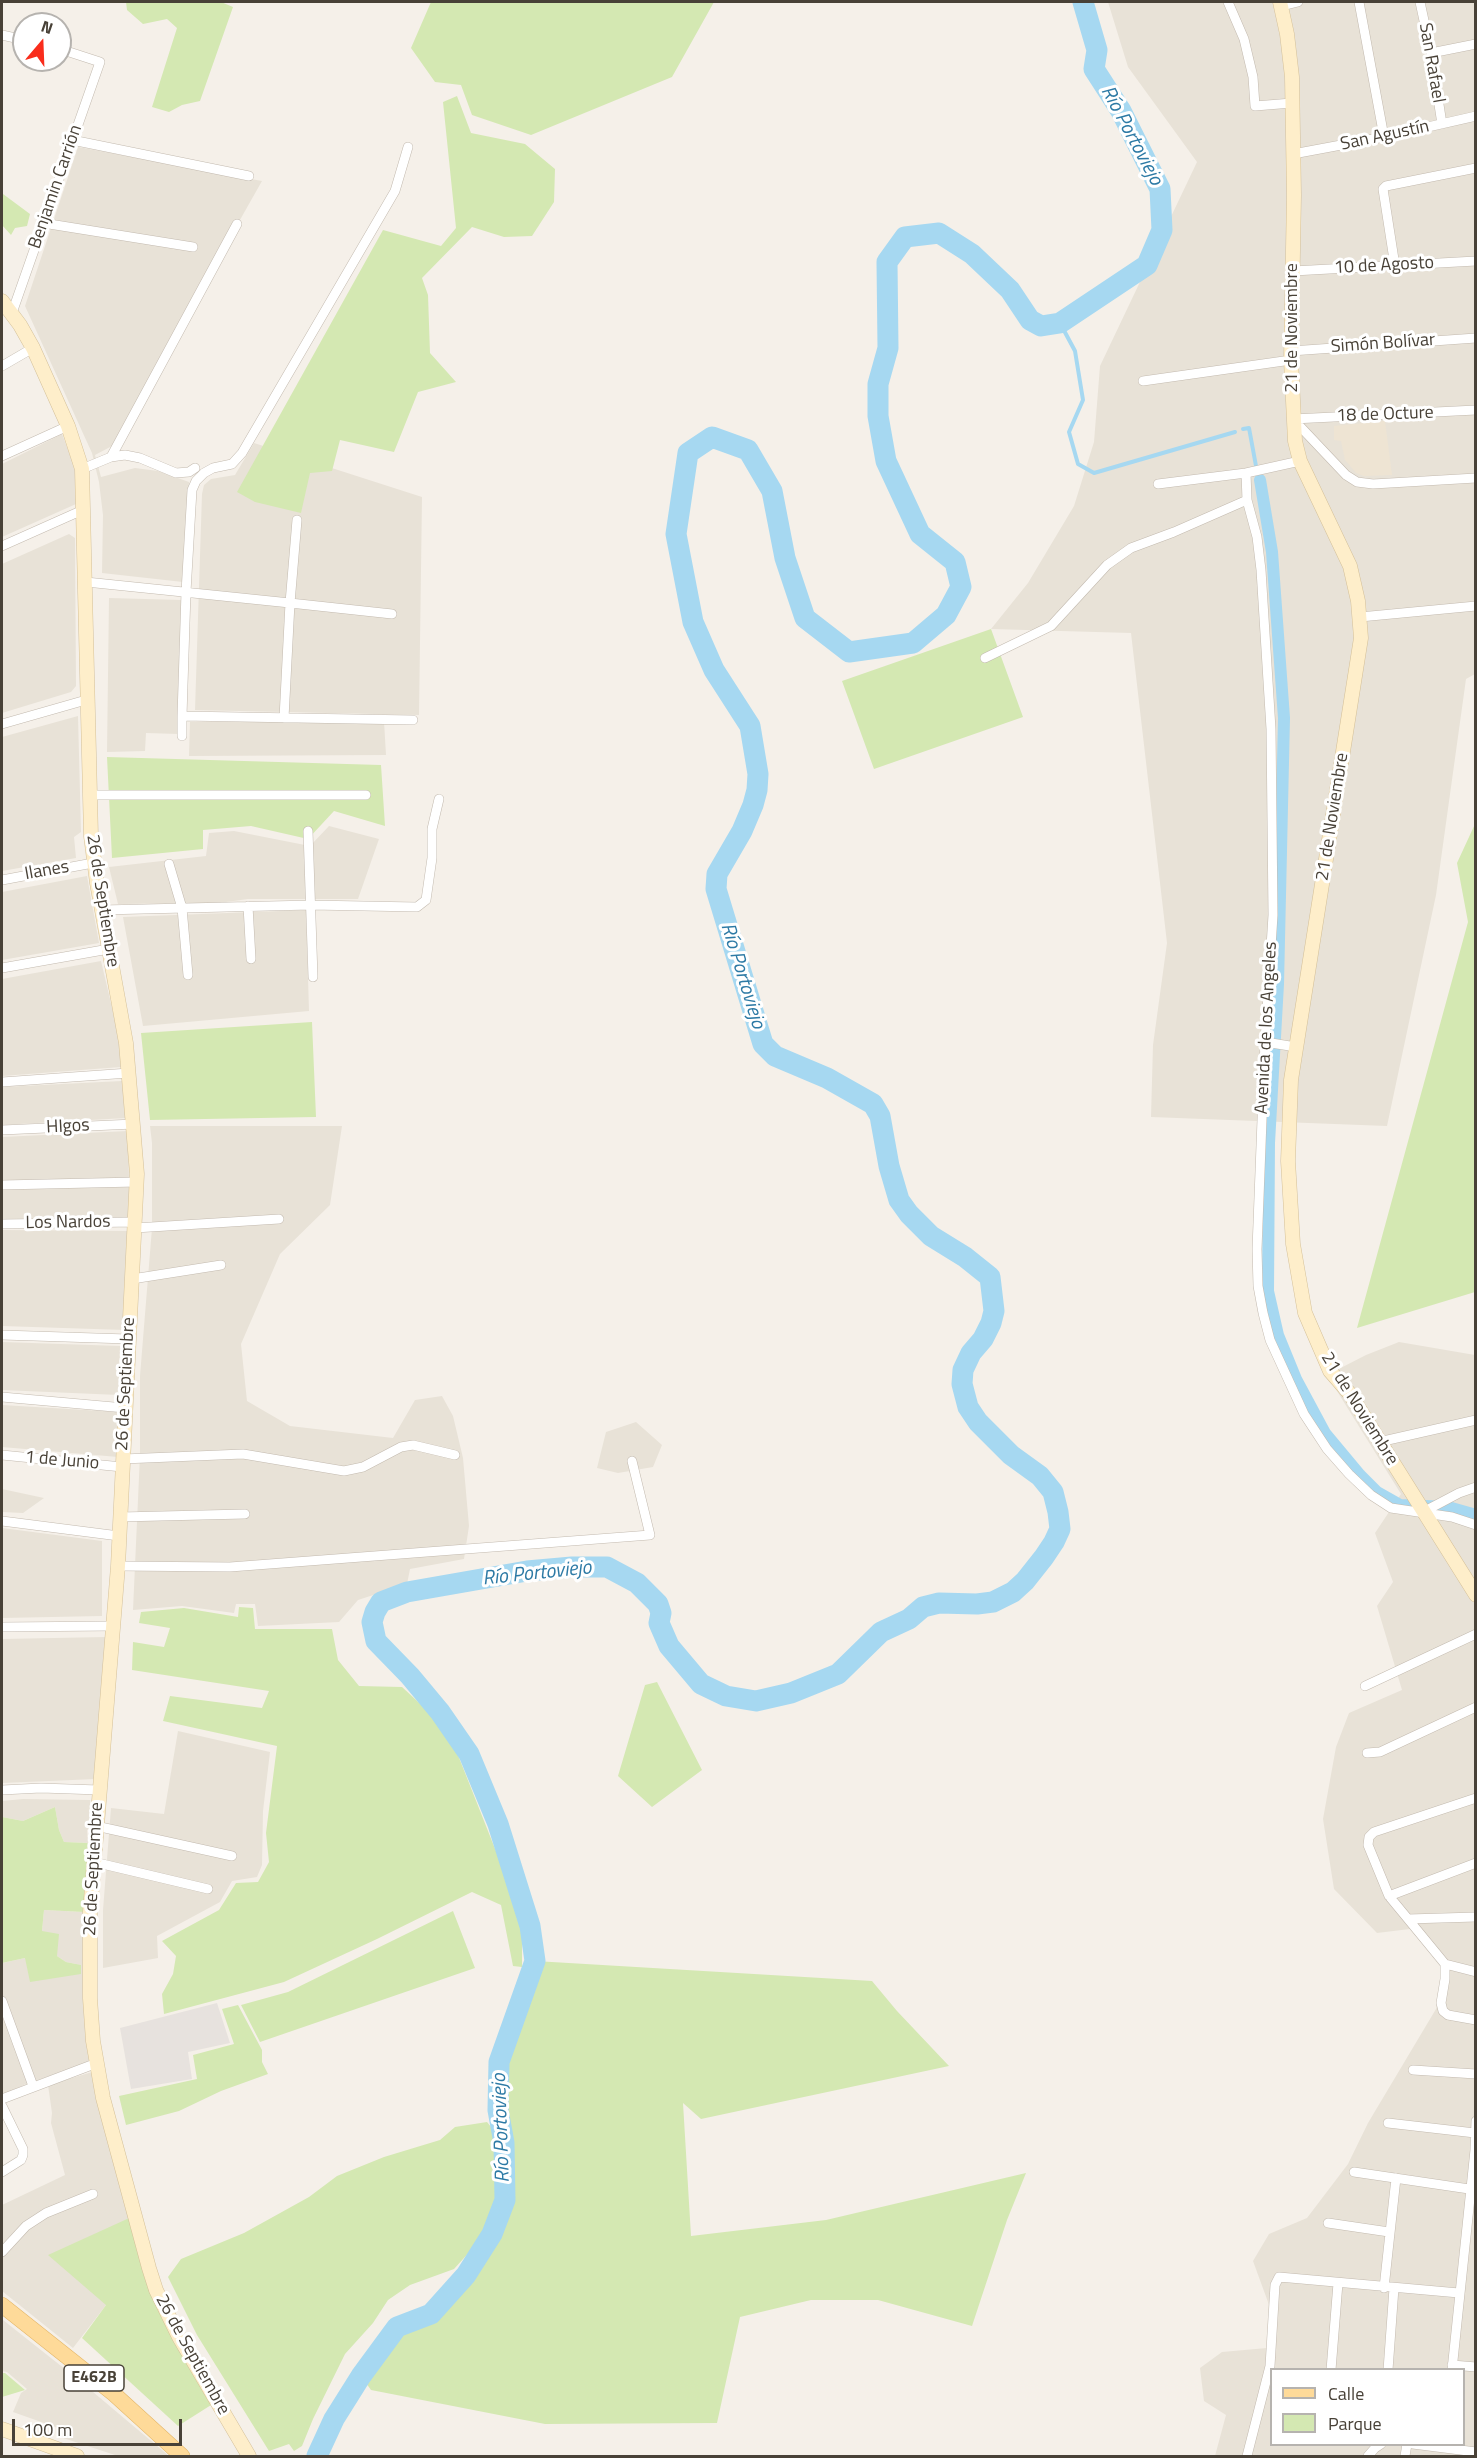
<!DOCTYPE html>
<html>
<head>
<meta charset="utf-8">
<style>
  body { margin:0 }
  #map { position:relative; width:1477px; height:2458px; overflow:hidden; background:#f5f0e9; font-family:"Titillium Web",sans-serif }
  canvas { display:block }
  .frame { position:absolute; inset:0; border:3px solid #484137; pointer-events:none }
  .legend { position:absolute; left:1270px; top:2368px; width:195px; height:78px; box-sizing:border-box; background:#fff; border:2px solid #b6b3af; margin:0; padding:8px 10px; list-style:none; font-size:18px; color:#484137 }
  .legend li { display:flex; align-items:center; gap:12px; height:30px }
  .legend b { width:30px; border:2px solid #b6b3af }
  .north { position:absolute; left:12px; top:12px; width:60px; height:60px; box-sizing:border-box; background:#fff; border:2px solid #b6b3af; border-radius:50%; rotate:19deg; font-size:16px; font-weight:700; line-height:24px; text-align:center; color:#484137 }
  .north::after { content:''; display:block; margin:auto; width:21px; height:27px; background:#f92d1c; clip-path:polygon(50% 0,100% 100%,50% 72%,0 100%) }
  .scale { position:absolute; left:12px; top:2419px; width:170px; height:27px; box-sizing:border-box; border:3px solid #484137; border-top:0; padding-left:8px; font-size:18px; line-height:21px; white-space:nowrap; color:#484137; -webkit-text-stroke:4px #fff; paint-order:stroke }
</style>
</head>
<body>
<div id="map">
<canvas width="1477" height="2458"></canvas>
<div class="frame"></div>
<ul class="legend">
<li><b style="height:8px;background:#feda99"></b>Calle</li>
<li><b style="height:16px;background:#d4e8b2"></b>Parque</li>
</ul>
<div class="north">N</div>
<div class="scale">100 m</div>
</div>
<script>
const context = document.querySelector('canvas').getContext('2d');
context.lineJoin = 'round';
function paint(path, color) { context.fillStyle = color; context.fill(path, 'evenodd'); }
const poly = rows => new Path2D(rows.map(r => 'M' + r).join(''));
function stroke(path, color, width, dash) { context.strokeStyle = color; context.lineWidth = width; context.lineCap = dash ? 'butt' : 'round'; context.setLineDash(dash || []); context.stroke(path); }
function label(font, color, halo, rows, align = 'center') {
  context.font = font + ' "Titillium Web",sans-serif'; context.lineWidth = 6; context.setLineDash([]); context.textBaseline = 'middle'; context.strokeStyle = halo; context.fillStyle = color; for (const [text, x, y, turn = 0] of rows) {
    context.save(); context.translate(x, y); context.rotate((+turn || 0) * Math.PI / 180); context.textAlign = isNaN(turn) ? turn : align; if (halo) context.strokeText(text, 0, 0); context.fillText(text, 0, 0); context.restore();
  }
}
const residential = poly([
  [1108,2,1475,2,1475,674,1466,679,1436,895,1387,1126,1151,1117,1153,1045,1167,943,1131,633,991,629,1028,583,1074,506,1094,442,1100,366,1197,162,1128,67],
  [78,147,262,181,112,446,95,455,101,477,135,468,158,471,189,482,183,582,102,573,103,515,99,482,92,453,25,306],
  [62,434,75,468,76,504,2,537,2,464],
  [254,443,422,497,419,715,195,710,202,494,204,485,211,479,235,475],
  [69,534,75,538,76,686,71,692,2,713,2,564],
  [109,598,182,600,178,734,146,733,145,751,107,752],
  [78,716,81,832,74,837,76,858,2,871,2,737],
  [296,721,384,721,386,755,189,756,190,722],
  [329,826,379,839,358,899,248,899,219,903,118,904,109,867,206,856,209,833,234,831,310,846],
  [87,876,99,943,2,960,2,892],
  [306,910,309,1011,143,1026,123,917],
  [101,961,119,1037,121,1067,2,1076,2,979],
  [122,1081,126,1118,2,1125,2,1087],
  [150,1126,342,1126,330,1205,280,1254,241,1344,247,1401,290,1426,393,1438,415,1400,442,1396,453,1416,463,1458,469,1526,464,1559,410,1569,407,1584,358,1600,339,1622,258,1626,255,1604,236,1604,234,1613,182,1606,133,1610,140,1455,140,1376,152,1228,152,1143],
  [128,1131,129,1179,2,1182,2,1137],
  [132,1184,131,1217,2,1219,2,1189],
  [2,1230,131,1231,125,1330,2,1326],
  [2,1342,120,1346,119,1395,2,1390],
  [1399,1342,1475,1355,1475,2456,1215,2456,1226,2415,1204,2401,1200,2368,1222,2352,1267,2348,1272,2313,1253,2261,1269,2234,1307,2218,1348,2164,1368,2123,1436,2009,1447,1961,1418,1928,1377,1933,1334,1889,1323,1819,1336,1747,1349,1713,1402,1690,1377,1606,1393,1582,1375,1533,1401,1494,1327,1375,1366,1355],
  [1272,2370,1464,2370,1464,2444,1272,2444],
  [2,1405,119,1412,118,1457,2,1447],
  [636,1422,662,1445,653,1467,618,1473,597,1468,606,1432],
  [2,1489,44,1498,23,1513,2,1512],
  [2,1528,102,1541,102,1616,2,1618],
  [106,1637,96,1779,2,1783,2,1639],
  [178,1731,270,1752,263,1811,262,1865,257,1877,232,1881,220,1902,157,1936,158,1958,103,1968,103,1910,111,1808,164,1814],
  [23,1799,90,1800,90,1828,87,1830,88,1843,64,1842,59,1830,55,1807,23,1821,2,1817,2,1801],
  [44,1910,84,1912,90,2059,86,2063,26,2084,2,2095,2,1963,25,1958,81,1965,66,1962,57,1956,42,1931],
  [99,2070,138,2214,106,2305,73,2348,2,2291,2,2205,65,2175,51,2123,52,2113,48,2085],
  [3,2320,80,2381,169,2456,118,2456,57,2436,58,2428,13,2412,21,2393,27,2389,7,2372,2,2371]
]);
const industrial = poly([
  [217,2003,230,2043,188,2052,192,2079,131,2089,120,2028]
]);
const education = poly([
  [1385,421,1392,475,1364,476,1356,473,1345,460,1341,441,1334,440,1334,426]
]);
const green = poly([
  [126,2,221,2,233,7,200,101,182,105,169,112,152,107,177,28,167,19,143,24,127,10],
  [431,2,714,2,672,77,531,135,472,115,461,85,435,82,411,48],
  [457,96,471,133,525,144,555,169,554,202,532,236,504,237,472,227,422,278,428,295,430,353,456,382,418,392,394,452,340,440,332,471,310,473,301,513,255,502,237,492,383,230,441,246,456,228,443,102],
  [3,194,30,214,27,226,15,228,11,235,2,225],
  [991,629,1023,717,874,769,842,681],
  [107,757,381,765,385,826,334,811,308,839,251,826,203,830,203,849,112,858],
  [1475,824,1475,1292,1357,1328,1468,922,1457,863],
  [312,1022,316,1117,150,1120,141,1033],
  [239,1607,253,1608,255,1629,332,1629,338,1660,359,1686,402,1687,428,1711,456,1750,503,1869,522,1922,522,1967,513,1966,501,1905,472,1892,377,1939,284,1982,164,2014,162,1994,173,1974,176,1956,162,1941,219,1910,236,1883,258,1882,269,1862,266,1833,277,1746,163,1721,170,1696,262,1708,269,1691,132,1670,133,1642,164,1647,170,1628,139,1623,141,1612,184,1608,238,1617],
  [657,1682,702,1770,652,1807,618,1776,645,1685],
  [55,1807,59,1830,64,1842,88,1843,84,1912,44,1910,42,1931,59,1934,57,1956,66,1962,81,1965,81,1974,30,1982,25,1958,2,1963,2,1817,23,1821],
  [453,1911,475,1968,260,2042,241,2005,288,1992],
  [535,1961,872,1981,897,2011,949,2066,701,2119,683,2103,691,2236,826,2220,1026,2173,1007,2220,972,2326,878,2300,811,2300,740,2317,717,2423,545,2424,371,2390,361,2376,397,2327,431,2314,461,2281,492,2234,505,2199,504,2143,499,2086,515,2018],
  [238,2005,262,2050,262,2062,268,2074,221,2091,179,2111,126,2125,119,2096,197,2079,193,2055,234,2044,222,2009],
  [487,2122,496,2133,499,2194,483,2237,454,2269,410,2285,388,2300,373,2323,345,2354,313,2419,302,2446,294,2451,289,2444,269,2451,197,2335,168,2277,181,2259,244,2233,309,2197,337,2176,384,2157,440,2140,455,2127],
  [138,2214,164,2298,219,2400,178,2426,82,2338,106,2305,48,2255],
  [2,2373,5,2373,25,2390,2,2397]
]);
const stream = poly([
  [1060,323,1075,351,1083,400,1069,432,1078,464,1094,473,1235,432],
  [1243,429,1249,428,1256,466]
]);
const canal = poly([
  [1260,480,1272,552,1284,718,1278,984,1269,1143,1268,1291,1278,1335,1296,1379,1325,1433,1360,1475,1377,1492,1400,1505,1448,1507,1476,1515]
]);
const river = poly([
  [317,2456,334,2419,361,2376,397,2327,431,2314,466,2275,492,2234,505,2200,504,2143,498,2110,499,2062,535,1961,530,1926,498,1824,469,1754,440,1712,410,1676,376,1641,372,1622,375,1612,381,1602,407,1592,527,1571,572,1567,607,1567,637,1583,658,1604,661,1613,659,1623,669,1646,701,1684,726,1696,756,1701,791,1693,838,1674,881,1632,909,1619,923,1607,939,1603,977,1604,993,1602,1013,1592,1025,1581,1044,1557,1054,1542,1060,1529,1058,1512,1053,1492,1040,1476,1011,1455,978,1422,968,1407,962,1384,963,1370,971,1353,983,1339,991,1323,994,1311,990,1277,965,1257,931,1236,909,1214,899,1200,889,1166,880,1116,873,1104,827,1078,775,1056,763,1044,716,889,717,874,742,831,753,805,757,790,758,774,750,726,714,670,693,622,676,534,688,453,712,437,748,450,772,491,785,558,805,618,849,652,913,643,946,615,961,587,955,562,920,534,886,461,878,416,878,384,888,348,887,262,905,237,939,233,972,254,1010,290,1030,320,1041,326,1060,323,1147,265,1162,230,1160,189,1121,111,1094,69,1097,50,1083,2]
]);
const street = poly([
  [1228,2,1244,39,1253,77,1255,106,1292,103],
  [1359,2,1384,137],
  [1420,2,1431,53,1442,124],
  [1282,6,1298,2],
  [2,35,24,40],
  [1431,53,1476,44],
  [72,140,249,176],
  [408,147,395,191,242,453,232,464,213,468,204,473,196,481,192,490,186,592,182,716,413,720],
  [1293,154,1384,137,1476,116],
  [43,223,193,247],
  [1395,266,1383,189,1386,186,1476,168],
  [1293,271,1476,261],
  [12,313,100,62,60,49],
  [1291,351,1476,338],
  [2,366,33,348],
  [1143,381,1291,360],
  [1293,419,1346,475,1357,482,1373,484,1476,478],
  [1293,419,1476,410],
  [2,456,68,426],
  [111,457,237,224],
  [82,469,111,457,125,455,140,458,176,473,189,472,195,468],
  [1246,473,1247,500,1257,537,1261,570,1271,729,1273,915,1265,1042,1257,1249,1258,1286,1263,1313,1270,1340,1304,1414,1327,1449,1349,1474,1371,1495,1391,1508,1452,1517,1476,1525],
  [1158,484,1246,473,1300,461],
  [2,546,85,509],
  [86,582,290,603,297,520],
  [1360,617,1476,606],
  [985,658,1051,626,1107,565,1131,548,1174,532,1247,500],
  [284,718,290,603,392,614],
  [2,724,86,700],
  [182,736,182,716],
  [90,795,366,795],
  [308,831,313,977],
  [169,864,182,908,188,975],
  [2,880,93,863],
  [248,906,251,959],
  [102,910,311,905,417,907,426,900,432,858,432,829,439,799],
  [2,968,109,949],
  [1265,1042,1296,1047],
  [2,1082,129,1073],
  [2,1130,134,1124],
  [2,1185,137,1182],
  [2,1224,135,1222],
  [135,1228,279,1219],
  [132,1279,221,1265],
  [2,1335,128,1339],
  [2,1397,125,1408],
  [1379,1442,1476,1420],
  [2,1455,122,1467],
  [123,1459,243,1454,344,1471,363,1467,401,1447,413,1445,455,1455],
  [1423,1512,1459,1493,1476,1487],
  [120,1517,245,1514],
  [2,1521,119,1536],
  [118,1566,230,1567,650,1535,632,1461],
  [2,1627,113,1626],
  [1365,1686,1476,1634],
  [1367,1753,1380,1752,1476,1707],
  [2,1790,41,1788,99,1790],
  [1476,1798,1374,1832,1369,1837,1368,1845,1389,1896,1408,1919,1476,1917],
  [96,1826,232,1856],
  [94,1862,208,1889],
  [1389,1896,1476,1863],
  [1408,1919,1445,1964,1445,1979,1441,2003,1443,2011,1448,2015,1476,2020],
  [1445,1964,1476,1972],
  [2,2001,33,2086],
  [1413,2070,1476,2074],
  [2,2099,97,2063],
  [2,2106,23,2149,23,2155,21,2160,2,2172],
  [1388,2123,1475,2133],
  [1354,2172,1476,2190],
  [1328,2223,1389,2232],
  [2,2252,26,2226,46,2213,93,2194],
  [1384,2288,1396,2178],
  [1452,2365,1476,2367],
  [1331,2370,1338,2283],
  [1388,2370,1394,2288],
  [1452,2370,1475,2150,1476,2121],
  [1413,2444,1476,2452],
  [1247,2456,1270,2366,1275,2285,1279,2277,1459,2293],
  [1368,2456,1375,2448,1381,2444],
  [1405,2456,1407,2444]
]);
const secondary = poly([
  [1280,2,1287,34,1292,77,1294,195,1291,360,1295,441,1300,461,1350,566,1358,601,1361,638,1291,1080,1288,1161,1293,1244,1305,1313,1330,1371,1350,1394,1476,1595],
  [2,301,20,325,33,348,68,426,82,469,91,836,97,883,126,1043,137,1174,118,1566,90,1912,90,1998,93,2041,103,2098,149,2268,156,2290,179,2337,249,2456],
  [2,2429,77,2456]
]);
const primary = poly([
  [2,2305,114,2394,182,2456]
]);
const shields = [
  [94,2378,60]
];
const shieldNames = [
  ["E462B",94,2378]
];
const streetNames = [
  ["San Rafael",1431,63,80],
  ["San Agustín",1385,136,-12],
  ["Benjamin Carrión",56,187,-71],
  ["10 de Agosto",1384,266,-3],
  ["21 de Noviembre",1293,328,-90],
  ["Simón Bolívar",1383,344,-4],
  ["18 de Octure",1385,415,-2],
  ["21 de Noviembre",1333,817,-81],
  ["Ilanes",47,871,-10],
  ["26 de Septiembre",102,901,81],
  ["Avenida de los Angeles",1267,1028,-87],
  ["HIgos",68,1127,-3],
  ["Los Nardos",68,1223,-1],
  ["26 de Septiembre",126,1384,-87],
  ["21 de Noviembre",1359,1409,58],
  ["1 de Junio",62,1461,5],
  ["26 de Septiembre",94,1869,-87],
  ["26 de Septiembre",192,2355,61]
];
const waterNames = [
  ["Río Portoviejo",1131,136,62],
  ["Río Portoviejo",742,976,73],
  ["Río Portoviejo",537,1574,-6],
  ["Río Portoviejo",502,2128,-92]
];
paint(residential, '#e8e2d7');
paint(industrial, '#e7e2de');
paint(education, '#eee4d3');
paint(green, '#d4e8b2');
stroke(stream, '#a6d8f1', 4);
stroke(canal, '#a6d8f1', 12);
stroke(river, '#a6d8f1', 21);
stroke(street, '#c3baaf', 10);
stroke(secondary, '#d4c099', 15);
stroke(primary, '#e4b668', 16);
stroke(street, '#fff', 9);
stroke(secondary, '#feeeca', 14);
stroke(primary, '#feda99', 15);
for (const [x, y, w] of shields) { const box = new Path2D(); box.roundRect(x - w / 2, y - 13, w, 26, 4.5); context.fillStyle = '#fff'; context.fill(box); stroke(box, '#484137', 1.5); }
label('bold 16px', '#484137', null, shieldNames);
label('18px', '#484137', '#fff', streetNames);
label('italic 20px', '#2d7aa5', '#fff', waterNames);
</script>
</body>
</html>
